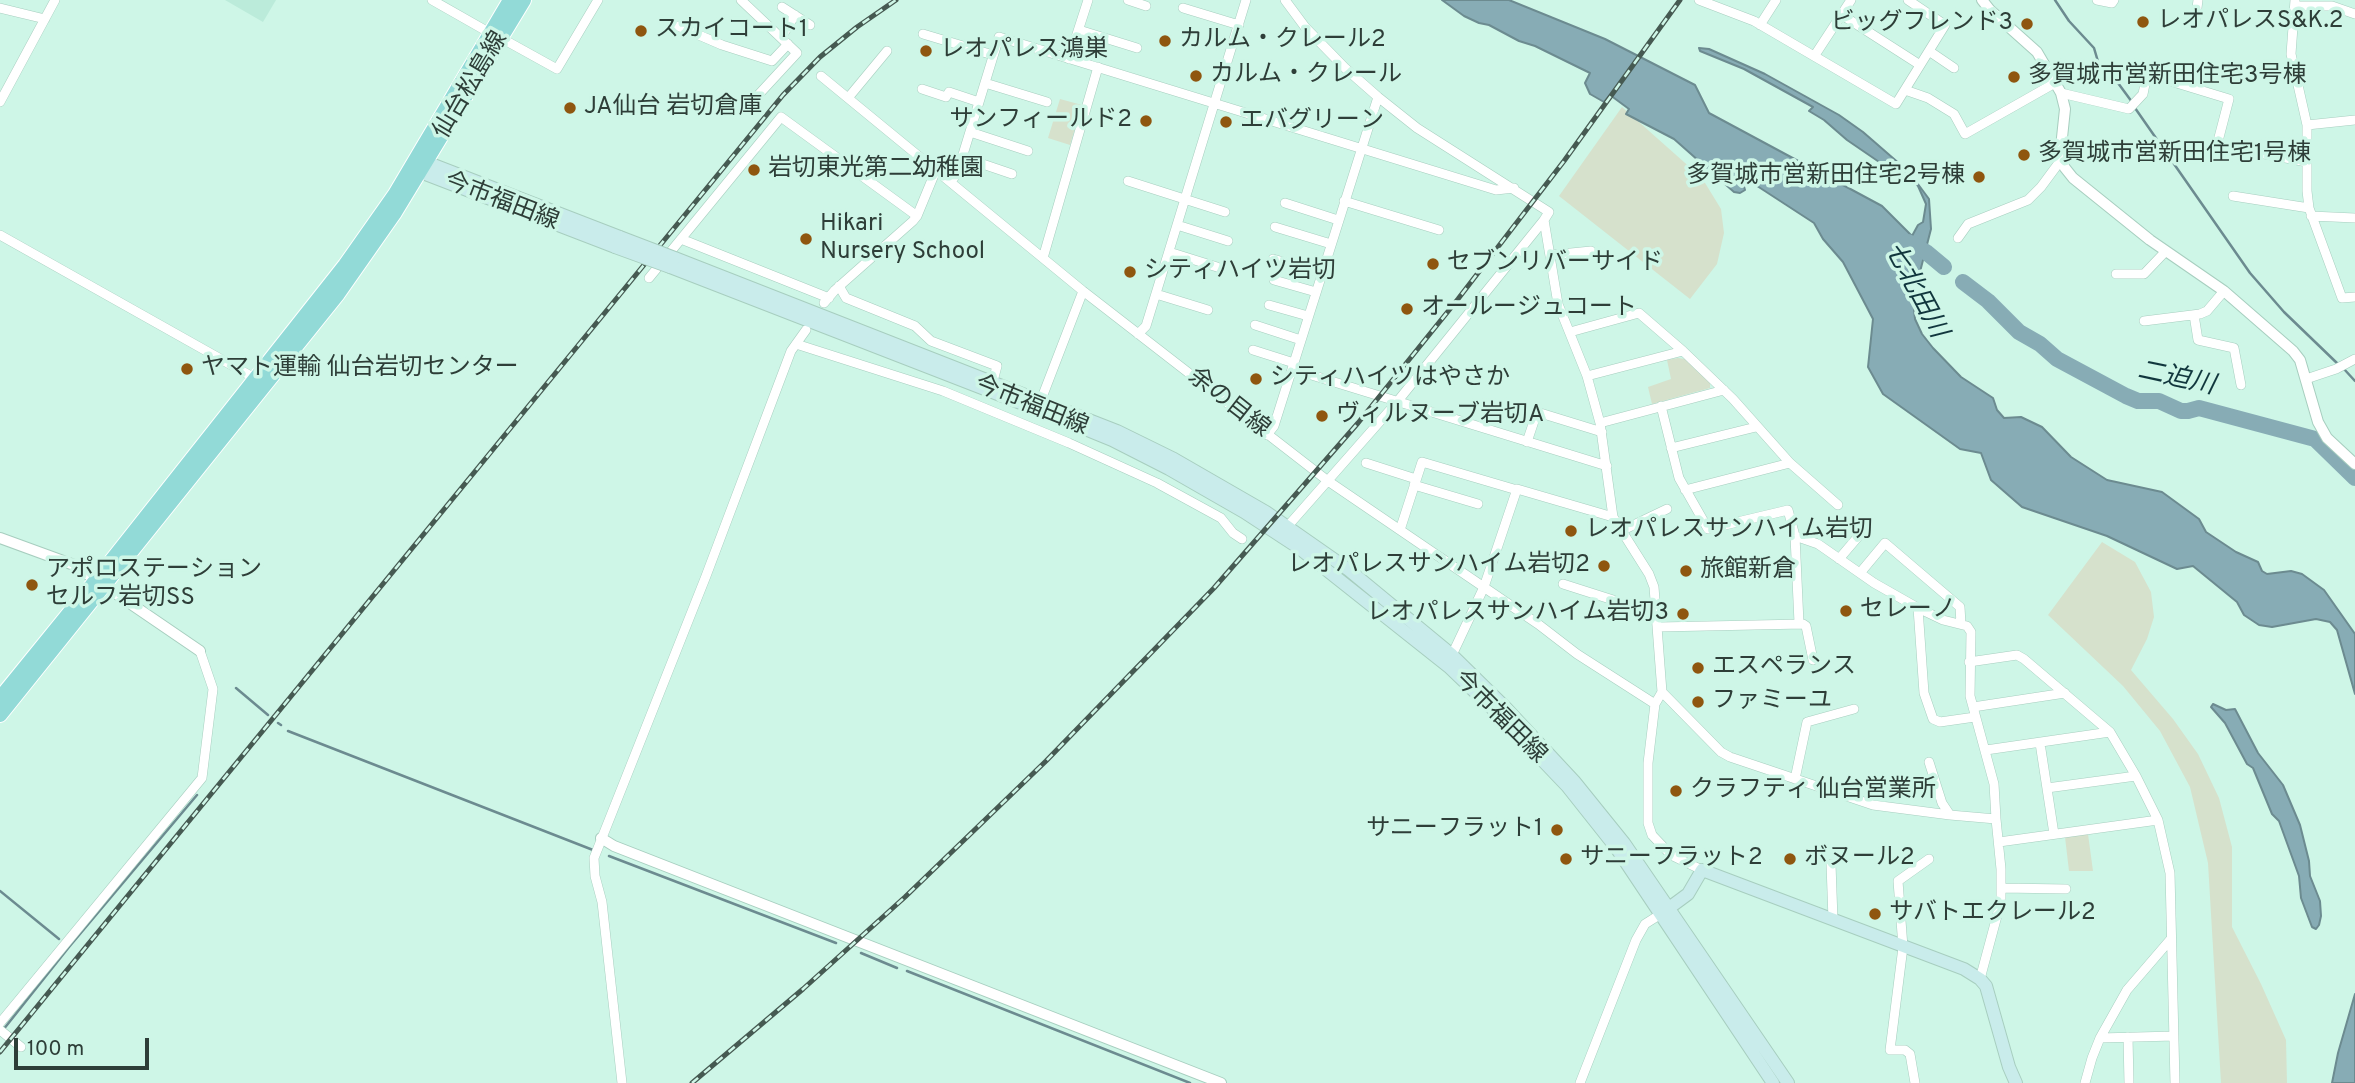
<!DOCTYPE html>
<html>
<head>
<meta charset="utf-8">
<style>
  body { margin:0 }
  #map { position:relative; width:2355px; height:1083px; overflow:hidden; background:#cef6e7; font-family:Overpass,sans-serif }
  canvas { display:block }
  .scale { position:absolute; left:14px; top:1038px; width:135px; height:32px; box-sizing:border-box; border:4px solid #2e3e38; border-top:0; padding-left:9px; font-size:21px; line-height:24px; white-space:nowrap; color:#2e3e38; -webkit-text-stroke:5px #cef6e7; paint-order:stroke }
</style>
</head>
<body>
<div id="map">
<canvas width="2355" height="1083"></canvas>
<div class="scale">100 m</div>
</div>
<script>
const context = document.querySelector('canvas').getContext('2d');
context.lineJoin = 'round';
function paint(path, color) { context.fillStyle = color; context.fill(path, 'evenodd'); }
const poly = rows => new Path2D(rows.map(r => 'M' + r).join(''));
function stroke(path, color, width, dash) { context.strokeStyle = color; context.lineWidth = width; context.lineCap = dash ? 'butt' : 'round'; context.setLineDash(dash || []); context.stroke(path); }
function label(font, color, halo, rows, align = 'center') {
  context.font = font + ' Overpass,"Noto Sans JP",sans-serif'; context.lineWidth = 7; context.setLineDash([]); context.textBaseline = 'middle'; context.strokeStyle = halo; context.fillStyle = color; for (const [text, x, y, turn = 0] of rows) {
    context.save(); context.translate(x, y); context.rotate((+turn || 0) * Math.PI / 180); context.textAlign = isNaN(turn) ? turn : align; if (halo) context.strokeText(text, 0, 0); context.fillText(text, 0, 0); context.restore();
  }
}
const built = poly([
  [225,0,276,0,263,22]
]);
const green = poly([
  [1060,99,1082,105,1070,145,1048,138],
  [1622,107,1702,178,1721,209,1724,233,1717,264,1690,299,1559,196],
  [1678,358,1685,359,1710,383,1710,388,1652,404,1648,387,1671,379,1667,360],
  [2102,542,2135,562,2151,592,2154,617,2147,639,2131,670,2173,719,2198,754,2219,798,2232,847,2232,927,2261,984,2286,1040,2287,1083,2221,1083,2208,863,2190,787,2160,731,2123,686,2048,615],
  [2088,834,2093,871,2069,871,2065,837]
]);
const water = poly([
  [1442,0,1509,0,1605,39,1695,85,1709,113,1882,206,1912,236,1918,225,1923,222,1926,204,1918,186,1905,171,1885,166,1847,140,1824,120,1809,111,1813,107,1744,69,1700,51,1699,48,1709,49,1765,74,1839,115,1863,132,1909,172,1929,199,1931,229,1913,299,1915,319,1922,334,1933,348,1961,377,1993,398,1997,410,2004,418,2021,417,2042,427,2071,457,2107,480,2162,492,2199,519,2206,532,2236,552,2258,562,2262,571,2267,574,2291,571,2302,574,2324,590,2355,634,2355,694,2337,630,2330,622,2316,619,2272,627,2259,625,2244,615,2237,602,2193,566,2177,569,2107,536,2022,507,1991,480,1981,453,1960,449,1883,394,1868,367,1873,319,1843,262,1823,239,1814,223,1751,182,1743,183,1745,190,1740,193,1734,192,1674,139,1626,114,1629,109,1610,95,1604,102,1590,94,1585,83,1590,73,1535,46,1519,41,1489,25,1479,23,1464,16,1442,0],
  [2213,704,2226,710,2235,709,2258,753,2283,785,2300,825,2309,861,2310,876,2320,901,2321,916,2319,925,2316,929,2312,927,2301,898,2299,876,2279,821,2272,814,2253,768,2247,764,2225,723,2211,707,2213,704],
  [2355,994,2355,1083,2332,1083,2338,1053,2355,994]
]);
const stream = poly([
  [2055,0,2069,21,2094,48,2099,65,2118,83,2132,102],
  [2135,108,2250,273,2284,312,2339,365],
  [2344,369,2355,381],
  [236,688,268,715],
  [278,723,281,725],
  [288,731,593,850],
  [609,856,836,943],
  [0,891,59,939],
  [861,953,897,968],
  [907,971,1190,1083],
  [3,1030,69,947,197,795]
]);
const river = poly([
  [1908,242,1926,252,1944,267],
  [1963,282,1988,301,2019,332,2040,344,2057,359,2126,396,2138,401,2159,401,2181,411,2188,411,2199,408,2315,439,2355,478]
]);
const minor = poly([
  [432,0,490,33],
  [741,0,797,53,749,105],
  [1128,0,1146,6],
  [1285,0,1305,27,1345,68,1378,97,1417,128,1549,212,1544,220,1558,304,1587,376,1600,423,1613,517,1649,574,1654,587,1662,692,1655,704,1648,763,1648,823,1652,835,1671,855,1702,870],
  [1699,0,1754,21,1896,104,1945,25,1908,0],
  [2097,0,2112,3,2114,0],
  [2295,0,2291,54,2307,125,2307,191,2309,208,2342,298,2355,297],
  [2295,6,2332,6,2355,14],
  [782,7,810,25],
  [0,8,45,19],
  [1183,8,1239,25],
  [1842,15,1920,65],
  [2195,24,2198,0],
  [1760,25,1776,0],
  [678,26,722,45,772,61,788,44],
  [1079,30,1137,48],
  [923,34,993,55],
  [501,38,557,69,598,0],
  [781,38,795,15],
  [1929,51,1954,68],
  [1815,55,1851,0],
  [1069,59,1088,0],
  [821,76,1083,291,1328,481,1538,624,1577,654,1655,704],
  [985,83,1047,102],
  [922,89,946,97,949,92,979,102],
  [1905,90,1928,98,1954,114,1965,134,2055,83],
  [2061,93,2129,109,2143,94,2147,74,2229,99,2217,145,2307,162],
  [848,98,887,51],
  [0,102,55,0],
  [2307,125,2355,120],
  [970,132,1028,151],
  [962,157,1012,174],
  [951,181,957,174,999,37,1496,190,1514,188],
  [1128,181,1225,212],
  [2233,196,2309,208],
  [1344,201,1439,230],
  [1285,203,1338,220],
  [2311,216,2355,218],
  [1177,225,1228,241],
  [1275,227,1331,244],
  [0,235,258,380],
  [1958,238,1968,224,2028,200,2041,187,2061,160],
  [681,239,829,298],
  [1169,252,1217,267],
  [1551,255,1591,251],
  [1043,258,1098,67],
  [1273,259,1322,273],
  [2116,274,2144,274,2165,252],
  [649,278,781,117,917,216],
  [1274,280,1316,292],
  [839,286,846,298,915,326,931,341,997,366,993,381],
  [1156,294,1208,310],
  [824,303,835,290,913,221,917,216,936,170],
  [1269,305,1308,316],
  [2194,315,2198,340,2234,348,2241,385],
  [2144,321,2200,314,2207,311,2224,291],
  [1255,325,1301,340],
  [1570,332,1639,313,1683,351],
  [1138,334,1146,326,1246,0],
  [796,344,943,391,1069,443,1157,483,1221,518,1233,533,1242,539],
  [1253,350,1294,363],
  [1292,369,1607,466],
  [1587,376,1683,351,1733,399,1790,463,1838,505],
  [2306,379,2336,369,2355,359],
  [1041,400,1083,291],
  [1661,406,1679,478,1708,529,1788,510,1795,536,1818,544,1874,583,1918,608,1924,693,1933,719,1940,722,1975,717],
  [1600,423,1724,390],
  [1267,435,1274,426,1378,97],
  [1527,442,1537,412,1602,432],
  [1671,448,1756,427],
  [1366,463,1416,479],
  [1414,485,1478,504],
  [1685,490,1790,463],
  [1287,527,1397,402,1544,220],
  [1400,530,1422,462,1517,490],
  [1621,531,1667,509],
  [1795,536,1799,623],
  [1839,559,1868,525],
  [1860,573,1885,543,1960,607,1961,624],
  [1563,584,1657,614],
  [1918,608,1943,620,1967,626,1971,632,1970,696,1994,784,1996,819],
  [1659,627,1803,624,1806,626,1813,660],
  [1452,655,1484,587,1517,489,1613,517],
  [1969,662,2017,655,2024,659,2110,732,2136,776,2158,820,2170,873,2175,1083],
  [1662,692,1721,752,1730,757,1873,805,1950,815,1996,819,2001,869,2001,901,1980,979],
  [1973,707,2065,693],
  [2040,743,2054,834],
  [1986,750,2110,732],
  [1929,762,1942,803,1950,815],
  [1795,779,1807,722,1854,709],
  [2047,788,2136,776],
  [1999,842,2158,820],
  [1831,864,1833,920],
  [2002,888,2066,889],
  [0,1023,202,778,213,689,200,651],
  [0,1030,21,1047],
  [2128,1037,2129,1083],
  [2100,1038,2174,1036],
  [622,1083,602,902,595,876,594,858,706,576,791,351,806,330],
  [1580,1083,1636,940,1645,924,1664,912],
  [1915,1083,1910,1054,1905,1050,1890,1050,1903,947,1898,881,1929,859],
  [2085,1083,2092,1058,2100,1038,2127,990,2170,940]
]);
const tertiary = poly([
  [1982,0,1990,10,2037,52,2061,93,2065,109,2061,147,2061,160,2065,168,2073,178,2150,240,2224,291,2293,351,2300,360,2318,422,2327,438,2355,464],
  [0,538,74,565,200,651],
  [601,838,614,846,1221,1083]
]);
const secondary = poly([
  [417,163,426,162,620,237],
  [415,166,420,172,615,247],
  [675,258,1117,431,1174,459,1266,512,1349,570,1452,655,1506,708,1574,781,1624,843,1788,1083],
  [670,267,1036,409,1112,440,1169,469,1244,512,1299,548,1449,667,1502,718,1567,786,1617,849,1773,1083],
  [1669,908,1688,894,1702,870,1964,969,1980,979,1986,986,2009,1067,2016,1083]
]);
const primary = poly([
  [0,698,96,580,345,265,395,194,510,0],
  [0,715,338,294,394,214,524,0]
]);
const rail = poly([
  [0,1052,783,95,820,57,857,27,896,0],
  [692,1083,803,989,905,897,1046,761,1214,588,1358,423,1458,299,1564,161,1680,0]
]);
const secondaryBridge = poly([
  [620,237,675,258],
  [615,247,670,267]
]);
const markers = [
  [2143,22,7,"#8f560f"],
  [2027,24,7,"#8f560f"],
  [641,31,7,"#8f560f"],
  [1165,41,7,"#8f560f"],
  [926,51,7,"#8f560f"],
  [1196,76,7,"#8f560f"],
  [2014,77,7,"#8f560f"],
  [570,108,7,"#8f560f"],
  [1146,121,7,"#8f560f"],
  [1226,122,7,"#8f560f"],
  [2024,155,7,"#8f560f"],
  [754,170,7,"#8f560f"],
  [1979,177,7,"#8f560f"],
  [806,239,7,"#8f560f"],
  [1433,264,7,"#8f560f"],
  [1130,272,7,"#8f560f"],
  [1407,309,7,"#8f560f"],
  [187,369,7,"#8f560f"],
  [1256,379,7,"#8f560f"],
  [1322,416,7,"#8f560f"],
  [1571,531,7,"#8f560f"],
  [1604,566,7,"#8f560f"],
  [1686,571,7,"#8f560f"],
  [32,585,7,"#8f560f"],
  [1846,611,7,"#8f560f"],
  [1683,614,7,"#8f560f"],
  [1698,668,7,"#8f560f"],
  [1698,702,7,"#8f560f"],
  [1676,791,7,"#8f560f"],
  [1557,830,7,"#8f560f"],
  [1566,859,7,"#8f560f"],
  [1790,859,7,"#8f560f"],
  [1875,914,7,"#8f560f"]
];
const poiNames = [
  ["レオパレスS&K.2",2157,22],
  ["ビッグフレンド3",2013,24,"right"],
  ["スカイコート1",655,31],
  ["カルム・クレール2",1179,41],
  ["レオパレス鴻巣",940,51],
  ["カルム・クレール",1210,76],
  ["多賀城市営新田住宅3号棟",2028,77],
  ["JA仙台 岩切倉庫",584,108],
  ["サンフィールド2",1132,121,"right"],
  ["エバグリーン",1240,122],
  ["多賀城市営新田住宅1号棟",2038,155],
  ["岩切東光第二幼稚園",768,170],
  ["多賀城市営新田住宅2号棟",1965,177,"right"],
  ["Hikari",820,225],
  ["Nursery School",820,253],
  ["セブンリバーサイド",1447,264],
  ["シティハイツ岩切",1144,272],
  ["オールージュコート",1421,309],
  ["ヤマト運輸 仙台岩切センター",201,369],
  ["シティハイツはやさか",1270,379],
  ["ヴィルヌーブ岩切A",1336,416],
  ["レオパレスサンハイム岩切",1585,531],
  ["レオパレスサンハイム岩切2",1590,566,"right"],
  ["アポロステーション",46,571],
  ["セルフ岩切SS",46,599],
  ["旅館新倉",1700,571],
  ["セレーノ",1860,611],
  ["レオパレスサンハイム岩切3",1669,614,"right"],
  ["エスペランス",1712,668],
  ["ファミーユ",1712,702],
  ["クラフティ 仙台営業所",1690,791],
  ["サニーフラット1",1543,830,"right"],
  ["サニーフラット2",1580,859],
  ["ボヌール2",1804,859],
  ["サバトエクレール2",1889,914]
];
const streetNames = [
  ["仙台松島線",472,86,-59],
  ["今市福田線",501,203,21],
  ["余の目線",1228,404,38],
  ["今市福田線",1031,407,22],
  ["今市福田線",1499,718,45]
];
const waterNames = [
  ["七北田川",1914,291,62],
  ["二迫川",2176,380,12]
];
paint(built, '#bbebda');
paint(green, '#d6e1cc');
paint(water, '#87acb5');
stroke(water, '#6c8b90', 2);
stroke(stream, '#6c8b90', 2.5);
stroke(river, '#87acb5', 16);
stroke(minor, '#a7cebf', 10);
stroke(tertiary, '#a7cebf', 12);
stroke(secondary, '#a7cebf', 14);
stroke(primary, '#fff', 16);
stroke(minor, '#fff', 9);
stroke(tertiary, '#fff', 10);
stroke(secondary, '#c9eceb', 12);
stroke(primary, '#92dad7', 14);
stroke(rail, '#465a52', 5);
stroke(rail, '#cef6e7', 2.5, [8]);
stroke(secondaryBridge, '#a7cebf', 14, []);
stroke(secondaryBridge, '#c9eceb', 12);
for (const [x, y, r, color] of markers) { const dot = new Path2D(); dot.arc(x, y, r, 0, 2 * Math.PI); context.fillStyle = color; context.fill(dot); stroke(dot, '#cef6e7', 2.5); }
label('24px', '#2e3e38', '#cef6e7', poiNames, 'left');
label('24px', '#2e3e38', '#cef6e7', streetNames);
label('italic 26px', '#11363d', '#cef6e7', waterNames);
</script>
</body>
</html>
